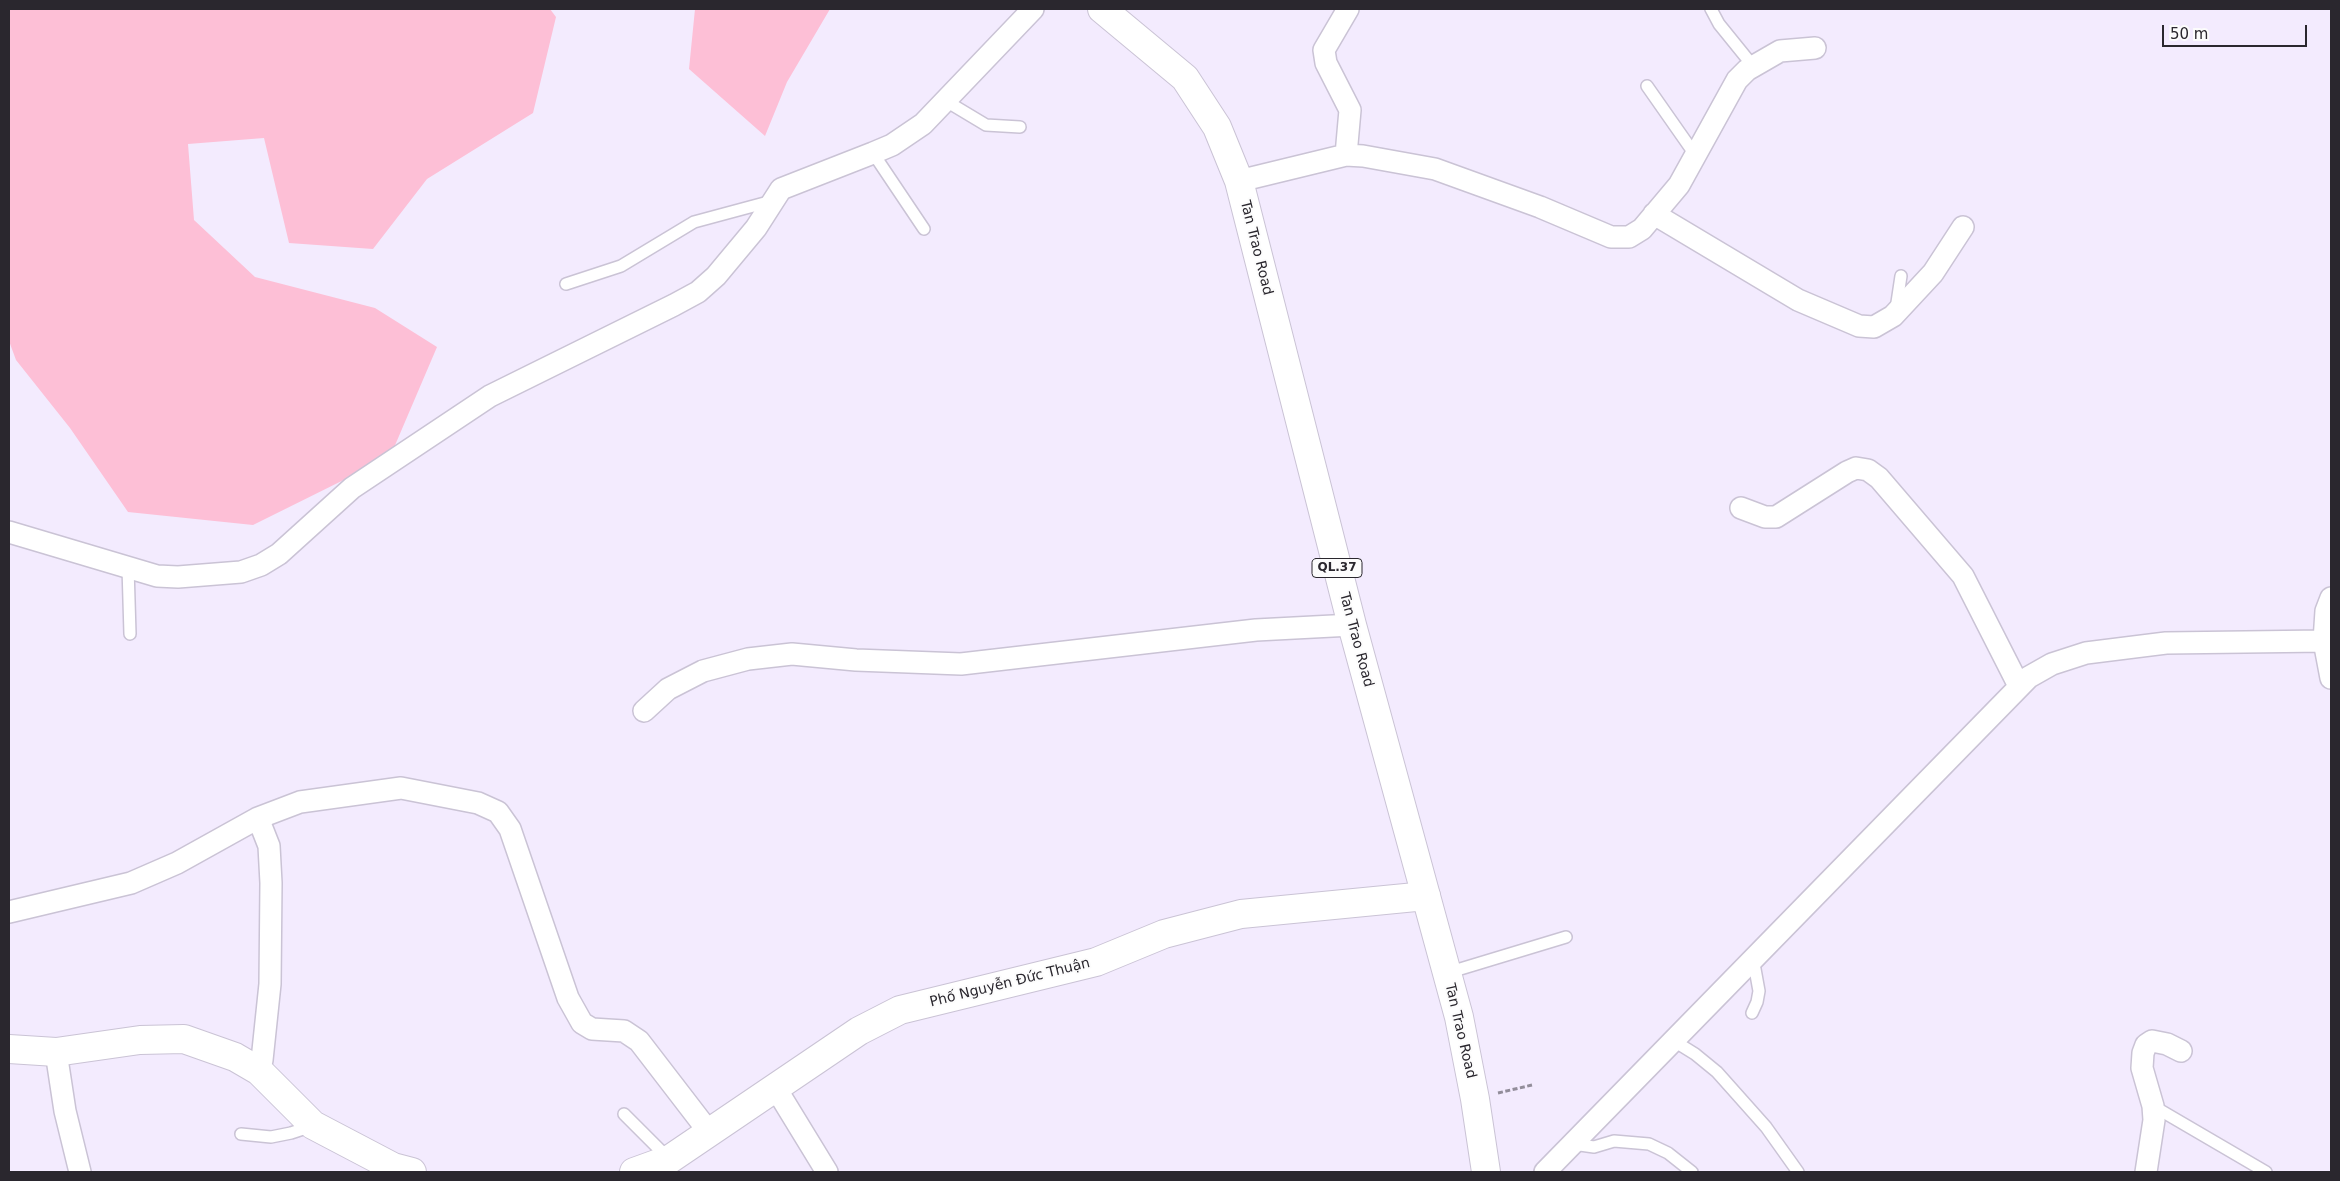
<!DOCTYPE html>
<html>
<head>
<meta charset="utf-8">
<style>
  body { margin:0 }
  #map { position:relative; width:2340px; height:1181px; overflow:hidden; background:#f3ebfe; font-family:"DejaVu Sans",sans-serif }
  canvas { display:block }
  .frame { position:absolute; inset:0; border:10px solid #2a272e; pointer-events:none }
  .scale { position:absolute; left:2162px; top:25px; width:145px; height:22px; box-sizing:border-box; border:2px solid #2a272e; border-top:0; padding-left:6px; font-size:15px; line-height:18px; white-space:nowrap; color:#2a272e; -webkit-text-stroke:4px #fcfcfc; paint-order:stroke }
</style>
</head>
<body>
<div id="map">
<canvas width="2340" height="1181"></canvas>
<div class="frame"></div>
<div class="scale">50 m</div>
</div>
<script>
const context = document.querySelector('canvas').getContext('2d');
context.lineJoin = 'round';
function paint(path, color) { context.fillStyle = color; context.fill(path, 'evenodd'); }
const poly = rows => new Path2D(rows.map(r => 'M' + r).join(''));
function stroke(path, color, width, dash) { context.strokeStyle = color; context.lineWidth = width; context.lineCap = dash ? 'butt' : 'round'; context.setLineDash(dash || []); context.stroke(path); }
function label(font, color, halo, rows, align = 'center') {
  context.font = font + ' "DejaVu Sans",sans-serif'; context.lineWidth = 4; context.setLineDash([]); context.textBaseline = 'middle'; context.strokeStyle = halo; context.fillStyle = color; for (const [text, x, y, turn = 0] of rows) {
    context.save(); context.translate(x, y); context.rotate((+turn || 0) * Math.PI / 180); context.textAlign = isNaN(turn) ? turn : align; if (halo) context.strokeText(text, 0, 0); context.fillText(text, 0, 0); context.restore();
  }
}
const green = poly([
  [9,9,550,9,556,17,533,113,427,179,373,249,289,243,264,138,188,144,194,220,255,277,375,308,437,347,390,457,253,525,128,512,70,428,16,360,9,341],
  [695,9,830,9,787,82,765,136,689,69]
]);
const path = poly([
  [1498,1093,1532,1085]
]);
const service = poly([
  [1711,9,1719,24,1753,66],
  [1647,86,1696,156],
  [946,101,986,125,1020,127],
  [873,153,924,229],
  [566,284,621,266,694,222,772,201],
  [1896,309,1901,276],
  [128,567,130,634],
  [1750,963,1755,969,1759,991,1757,1002,1752,1013],
  [1447,973,1566,937],
  [1674,1041,1695,1054,1717,1072,1766,1127,1798,1172],
  [2153,1106,2266,1172],
  [624,1114,668,1158],
  [241,1134,271,1137,291,1133,312,1126],
  [1573,1144,1594,1147,1614,1141,1649,1144,1668,1153,1692,1172]
]);
const minor = poly([
  [1346,155,1350,110,1326,63,1324,50,1348,9],
  [1239,181,1346,155,1363,156,1435,169,1540,207,1611,237,1629,237,1642,229,1679,185,1737,80,1747,70,1780,51,1815,48],
  [1654,214,1798,300,1859,326,1874,327,1893,316,1933,273,1963,227],
  [1741,508,1765,517,1776,517,1847,472,1856,468,1868,470,1879,478,1963,576,2019,686],
  [9,532,157,576,178,577,241,572,261,565,279,554,352,488,490,396,674,305,698,292,716,276,756,228,781,189,873,153,892,145,923,124,1033,9],
  [2331,598,2326,611,2324,641,2331,678],
  [644,711,668,689,703,671,748,659,792,654,856,660,961,664,1256,630,1352,625],
  [258,818,269,846,271,883,270,984,262,1060,259,1071],
  [9,912,131,883,177,863,258,818,300,802,401,788,478,803,498,812,510,829,568,998,582,1023,592,1029,624,1031,639,1041,709,1132],
  [56,1052,65,1111,80,1172],
  [775,1087,827,1172],
  [1545,1172,2029,677,2052,664,2086,653,2166,643,2324,641],
  [2146,1172,2154,1120,2153,1106,2142,1068,2143,1053,2146,1045,2152,1041,2167,1044,2181,1051]
]);
const tertiary = poly([
  [9,1049,56,1052,140,1040,184,1039,235,1057,259,1071,313,1125,393,1167,412,1172],
  [634,1172,670,1159,859,1031,900,1010,1096,962,1164,934,1241,914,1426,896]
]);
const trunk = poly([
  [1102,9,1185,78,1217,127,1239,181,1352,625,1459,1017,1475,1099,1486,1172]
]);
const shields = [
  [1337,568,50]
];
const shieldNames = [
  ["QL.37",1337,568]
];
const streetNames = [
  ["Tan Trao Road",1256,248,76],
  ["Tan Trao Road",1356,640,75],
  ["Phố Nguyễn Đức Thuận",1010,983,-14],
  ["Tan Trao Road",1460,1031,77]
];
paint(green, '#fdbfd6');
stroke(service, '#cac3d5', 14);
stroke(minor, '#cac3d5', 24);
stroke(tertiary, '#cac3d5', 30);
stroke(trunk, '#cac3d5', 30);
stroke(path, '#928d9a', 3, [5, 2.5]);
stroke(service, '#fff', 11);
stroke(minor, '#fff', 21);
stroke(tertiary, '#fff', 28);
stroke(trunk, '#fff', 28);
for (const [x, y, w] of shields) { const box = new Path2D(); box.roundRect(x - w / 2, y - 9.5, w, 19, 4); context.fillStyle = '#fcfcfc'; context.fill(box); stroke(box, '#2a272e', 1); }
label('bold 12px', '#2a272e', null, shieldNames);
label('14px', '#2a272e', '#fcfcfc', streetNames);
</script>
</body>
</html>
